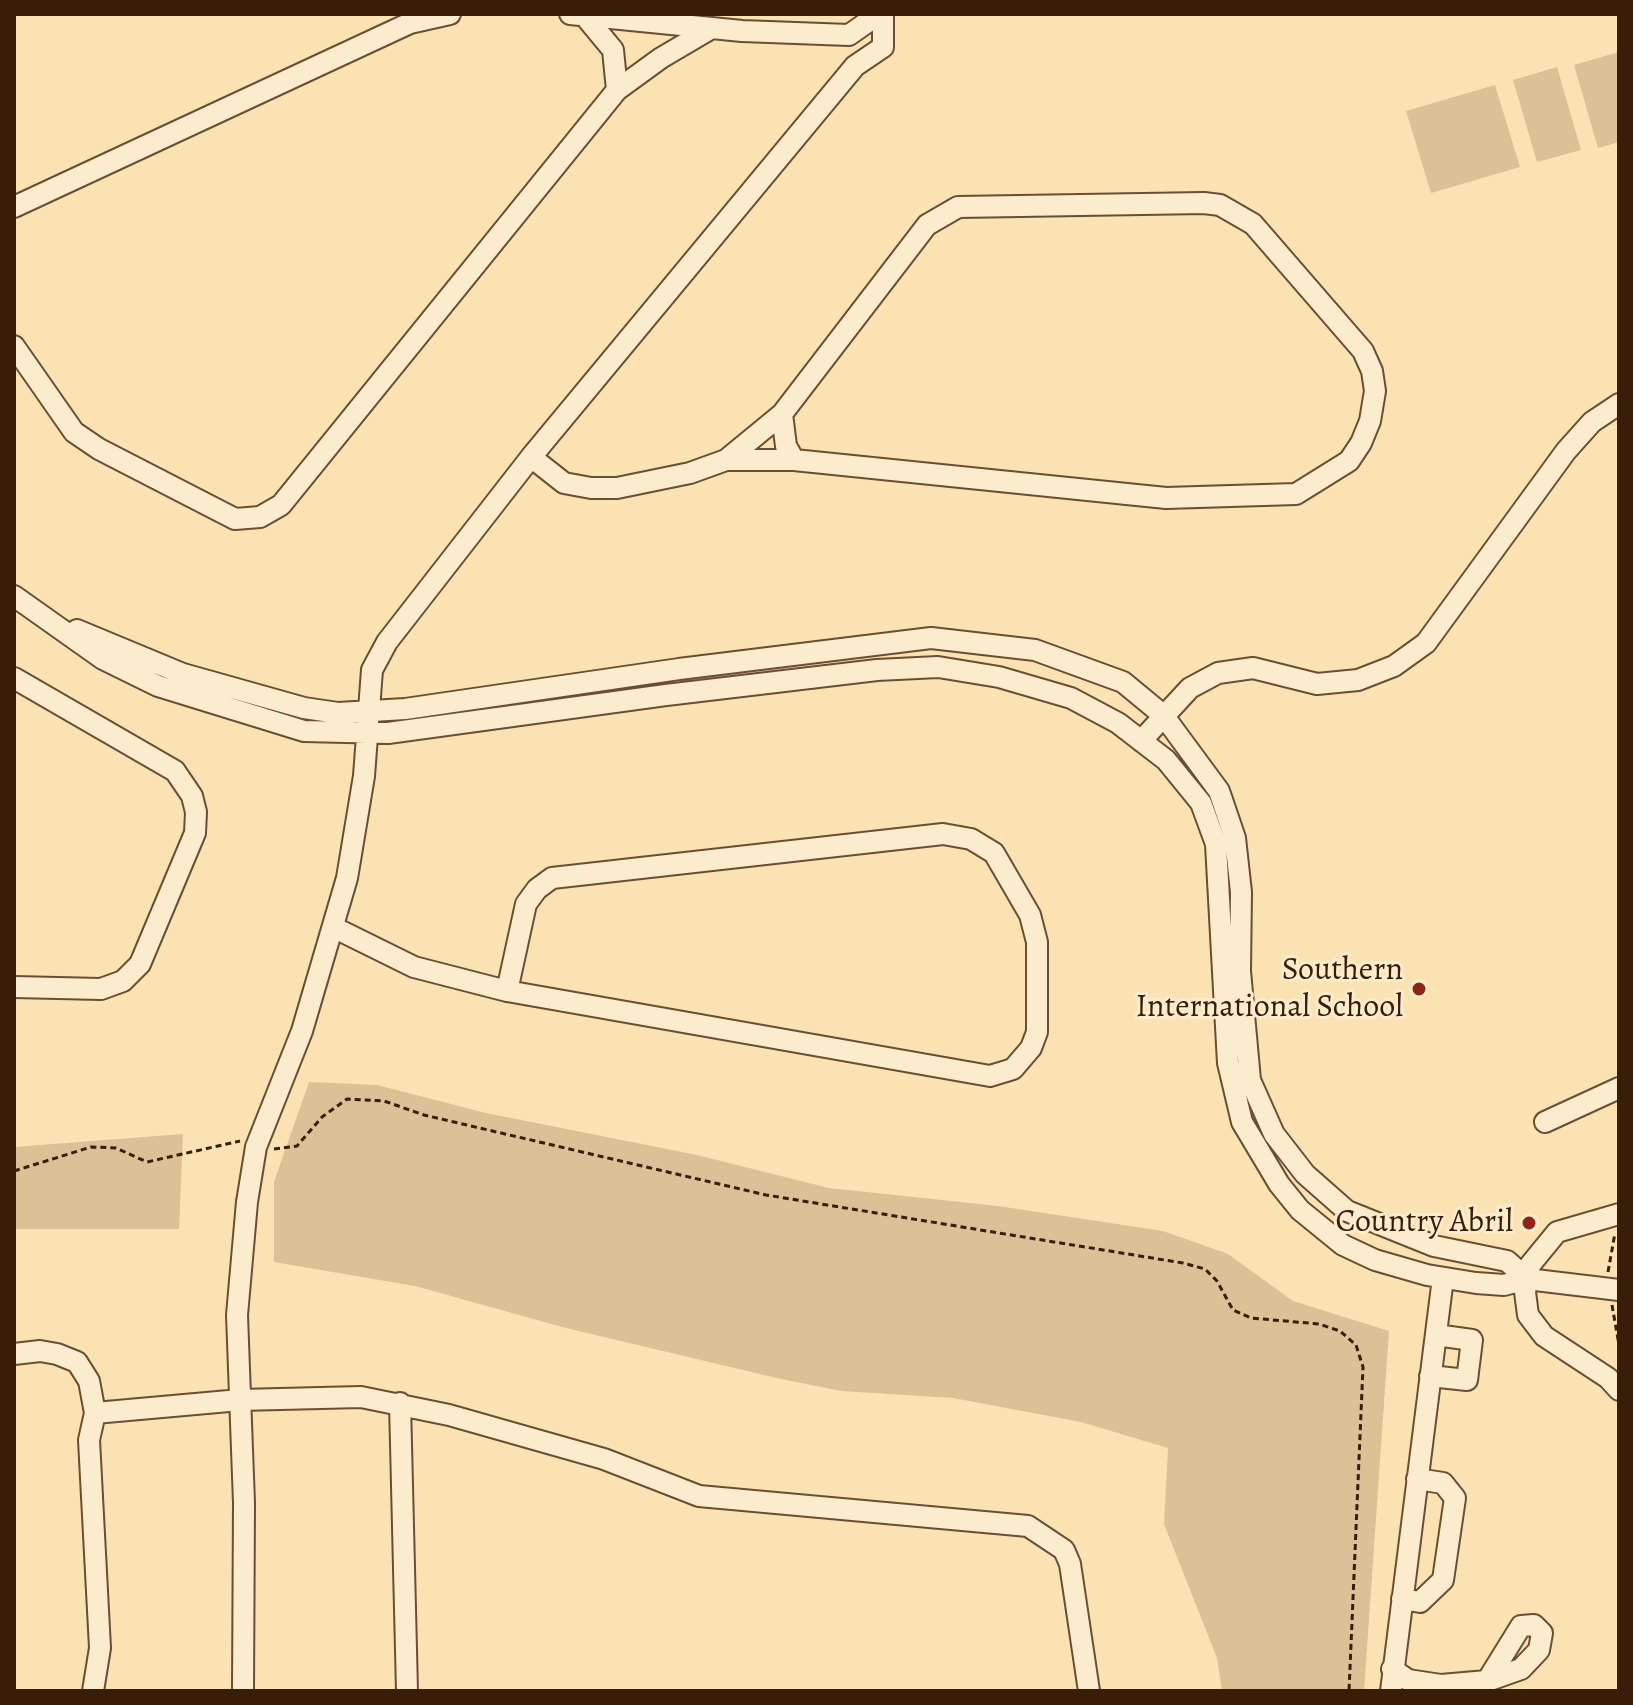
<!DOCTYPE html>
<html>
<head>
<meta charset="utf-8">
<style>
  body { margin:0 }
  #map { position:relative; width:1633px; height:1705px; overflow:hidden; background:#fbe2b3; font-family:Alegreya,serif }
  canvas { display:block }
  .frame { position:absolute; inset:0; border:16px solid #381d08; pointer-events:none }
</style>
</head>
<body>
<div id="map">
<canvas width="1633" height="1705"></canvas>
<div class="frame"></div>
</div>
<script>
const context = document.querySelector('canvas').getContext('2d');
context.lineJoin = 'round';
function paint(path, color) { context.fillStyle = color; context.fill(path, 'evenodd'); }
const poly = rows => new Path2D(rows.map(r => 'M' + r).join(''));
function stroke(path, color, width, dash) { context.strokeStyle = color; context.lineWidth = width; context.lineCap = dash ? 'butt' : 'round'; context.setLineDash(dash || []); context.stroke(path); }
function label(font, color, halo, rows, align = 'center') {
  context.font = font + ' Alegreya,serif'; context.lineWidth = 6; context.setLineDash([]); context.textBaseline = 'middle'; context.strokeStyle = halo; context.fillStyle = color; for (const [text, x, y, turn = 0] of rows) {
    context.save(); context.translate(x, y); context.rotate((+turn || 0) * Math.PI / 180); context.textAlign = isNaN(turn) ? turn : align; if (halo) context.strokeText(text, 0, 0); context.fillText(text, 0, 0); context.restore();
  }
}
const green = poly([
  [1619,52,1619,142,1598,148,1574,65],
  [1557,67,1581,150,1537,162,1513,80],
  [1495,85,1520,167,1431,193,1406,111],
  [309,1082,377,1085,486,1113,697,1155,829,1188,998,1206,1163,1231,1228,1254,1293,1301,1389,1331,1364,1691,1222,1691,1217,1658,1164,1524,1168,1448,1081,1422,953,1398,841,1391,781,1379,566,1328,415,1286,274,1262,274,1182],
  [183,1134,179,1229,14,1229,14,1147]
]);
const path = poly([
  [274,1149,297,1146,322,1117,347,1099,384,1101,424,1115,766,1195,1183,1263,1205,1269,1217,1281,1233,1310,1251,1318,1319,1324,1340,1331,1356,1345,1363,1367,1349,1691],
  [14,1171,91,1147,116,1148,147,1162,240,1141],
  [1608,1272,1615,1233],
  [1612,1305,1619,1345]
]);
const minor = poly([
  [570,14,742,31,849,35,879,14],
  [584,15,613,50,617,90],
  [14,207,410,23,450,14],
  [14,346,74,432,99,449,235,519,260,517,281,505,617,90,661,58,712,28],
  [782,414,786,446,794,460],
  [531,457,564,483,591,488,617,488,690,473,726,460,782,414,927,225,958,207,1204,203,1220,205,1253,224,1363,351,1372,371,1375,391,1370,421,1361,443,1349,461,1296,494,1166,498,794,460,726,460],
  [14,596,103,659,158,686,304,731,388,733,666,695,877,670,938,667,999,677,1071,698,1118,723,1166,760,1201,803,1216,844,1228,1063,1242,1122,1279,1184,1300,1210,1343,1245,1375,1260,1427,1275,1476,1283,1504,1285,1527,1279,1619,1290],
  [77,630,183,674,304,708,338,713,405,709,679,669,931,638,1035,650,1123,682,1163,715,1219,791,1235,838,1241,892,1240,971,1250,1080,1274,1134,1305,1174,1347,1211,1434,1246,1507,1261,1527,1279],
  [14,678,175,771,192,796,196,812,195,833,140,964,123,981,101,989,14,987],
  [1141,741,1190,688,1218,673,1253,668,1317,684,1358,680,1394,666,1426,643,1566,451,1592,422,1619,404],
  [335,928,414,967,507,991,990,1076,1013,1069,1031,1048,1037,1032,1037,942,1030,915,994,853,971,839,943,834,552,878,537,889,526,904,507,991],
  [1545,1122,1619,1088],
  [1619,1214,1557,1232,1530,1265,1525,1292,1528,1315,1544,1336,1608,1378,1619,1390],
  [14,1354,40,1351,57,1354,77,1362,89,1381,95,1413,89,1440,100,1648,93,1691],
  [1430,1376,1467,1380,1472,1340,1436,1335],
  [400,1403,407,1691],
  [95,1413,240,1400,361,1397,449,1415,604,1459,699,1496,1028,1526,1064,1550,1070,1564,1089,1691],
  [1402,1599,1420,1602,1443,1580,1455,1498,1443,1483,1417,1479],
  [1392,1669,1408,1680,1441,1685,1487,1681,1521,1669,1539,1650,1542,1633,1534,1625,1521,1626,1487,1681],
  [243,1691,244,1503,237,1315,247,1202,256,1147,302,1031,347,878,364,776,372,670,387,642,531,457,855,66,883,47,883,14],
  [1391,1691,1443,1278]
]);
const markers = [
  [1419,989,8,"#8f2418"],
  [1529,1223,8,"#8f2418"]
];
const poiNames = [
  ["Southern",1403,971],
  ["International School",1403,1008],
  ["Country Abril",1513,1223]
];
paint(green, '#dac196');
stroke(minor, '#694e33', 24);
stroke(path, '#381d08', 3, [6, 4]);
stroke(minor, '#fcecce', 20);
for (const [x, y, r, color] of markers) { const dot = new Path2D(); dot.arc(x, y, r, 0, 2 * Math.PI); context.fillStyle = color; context.fill(dot); stroke(dot, '#fcecce', 3); }
label('32px', '#381d08', '#fcecce', poiNames, 'right');
</script>
</body>
</html>
